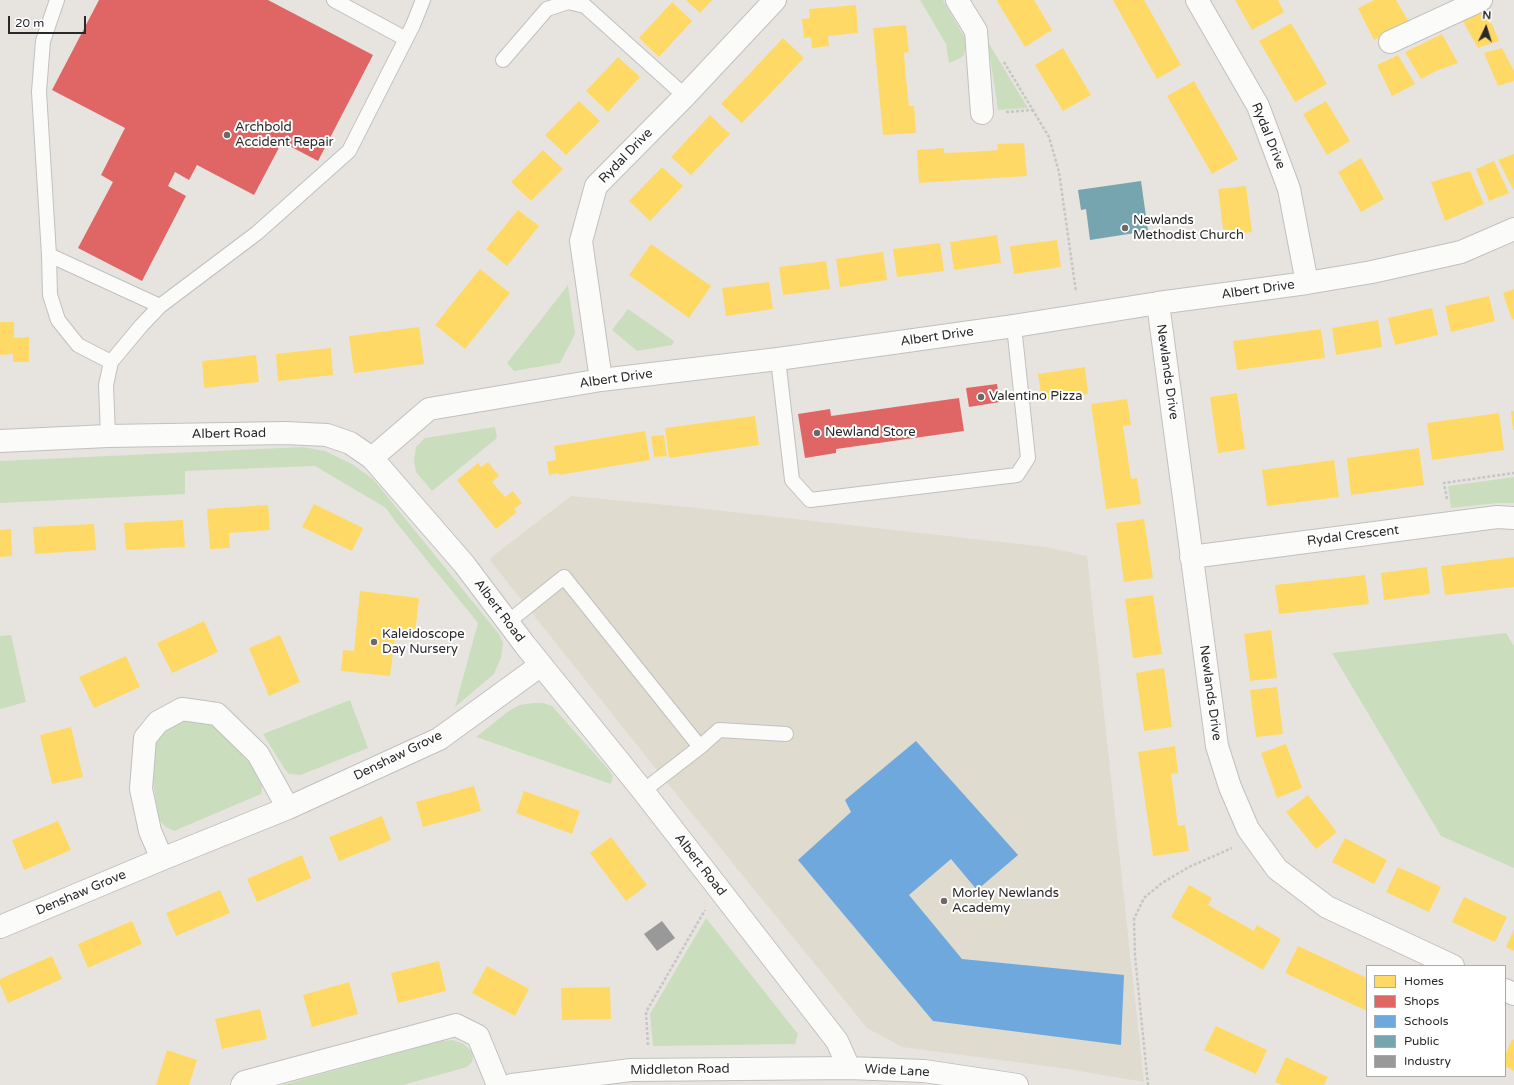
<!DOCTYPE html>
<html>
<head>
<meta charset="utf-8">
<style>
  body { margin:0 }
  #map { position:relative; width:1514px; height:1085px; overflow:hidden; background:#e7e4e0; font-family:"Varela Round",sans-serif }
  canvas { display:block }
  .legend { position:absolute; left:1366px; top:965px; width:140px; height:112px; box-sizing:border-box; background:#fff; border:1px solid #a9a9a9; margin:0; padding:5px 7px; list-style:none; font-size:12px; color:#292929 }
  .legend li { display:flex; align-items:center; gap:8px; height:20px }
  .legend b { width:20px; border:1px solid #a9a9a9 }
  .north { position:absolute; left:1466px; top:8px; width:40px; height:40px; -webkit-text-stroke:3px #fff; paint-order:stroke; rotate:4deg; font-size:11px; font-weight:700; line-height:16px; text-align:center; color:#292929 }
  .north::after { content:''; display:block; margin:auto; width:14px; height:18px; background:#292929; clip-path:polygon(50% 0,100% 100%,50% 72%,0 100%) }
  .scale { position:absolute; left:8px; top:16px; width:78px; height:18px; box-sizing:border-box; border:2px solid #292929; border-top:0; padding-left:5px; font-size:12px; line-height:14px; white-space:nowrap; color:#292929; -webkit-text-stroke:3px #fff; paint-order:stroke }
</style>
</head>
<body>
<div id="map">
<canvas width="1514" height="1085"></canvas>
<ul class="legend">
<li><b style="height:11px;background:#ffd966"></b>Homes</li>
<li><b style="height:11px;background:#e06666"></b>Shops</li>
<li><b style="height:11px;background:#6fa8dc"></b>Schools</li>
<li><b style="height:11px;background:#76a5af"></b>Public</li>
<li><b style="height:11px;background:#999"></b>Industry</li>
</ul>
<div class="north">N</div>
<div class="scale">20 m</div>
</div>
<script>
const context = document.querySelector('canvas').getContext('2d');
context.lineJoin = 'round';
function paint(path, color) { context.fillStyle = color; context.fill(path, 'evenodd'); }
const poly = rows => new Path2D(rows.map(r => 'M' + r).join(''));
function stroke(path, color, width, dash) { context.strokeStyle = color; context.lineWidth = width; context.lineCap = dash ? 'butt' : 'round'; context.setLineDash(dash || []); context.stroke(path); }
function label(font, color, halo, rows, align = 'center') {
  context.font = font + ' "Varela Round",sans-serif'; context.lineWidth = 4; context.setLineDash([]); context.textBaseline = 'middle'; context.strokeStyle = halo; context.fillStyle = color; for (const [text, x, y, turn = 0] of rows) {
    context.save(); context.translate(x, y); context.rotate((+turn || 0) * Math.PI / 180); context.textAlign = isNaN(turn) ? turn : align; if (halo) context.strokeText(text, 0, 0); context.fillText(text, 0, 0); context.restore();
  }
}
const education = poly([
  [571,496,688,507,1046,547,1087,556,1144,1082,1068,1069,902,1047,867,1028,660,774,489,559]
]);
const green = poly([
  [920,0,943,0,965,38,966,46,964,55,959,59,949,63,946,44],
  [988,42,1028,108,998,110],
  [568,285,575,334,560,363,514,371,507,363],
  [628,309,674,341,672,345,637,351,612,330],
  [495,427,497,438,432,491,416,472,414,461,416,447,425,438],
  [303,447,325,451,352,464,373,479,499,634,503,643,501,658,494,674,455,707,478,623,395,521,386,508,315,466,185,471,185,494,0,503,0,461],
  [1514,477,1514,503,1498,503,1451,508,1448,486],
  [1506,633,1514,646,1514,868,1441,836,1332,653],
  [11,635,26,702,0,709,0,636],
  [350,700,368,748,301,775,289,774,284,768,263,734],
  [533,703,543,703,552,706,609,770,613,776,611,784,476,737,510,710,520,705],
  [201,718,232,734,263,782,261,794,174,831,166,827,159,820,153,782,153,747,159,735,176,721],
  [706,918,798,1034,795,1044,653,1046,650,1014],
  [453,1040,464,1044,472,1052,473,1057,472,1062,467,1067,403,1085,282,1085,441,1041]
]);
const homes = poly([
  [686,0,712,0,700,13],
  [998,0,1034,0,1052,30,1025,47,997,1],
  [1113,0,1144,0,1181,65,1157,79],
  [1235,0,1278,0,1284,12,1252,30],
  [1374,0,1396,0,1409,22,1374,40,1358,8],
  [672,2,692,21,659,57,639,38],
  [856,5,858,33,828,36,829,46,812,48,811,37,804,38,802,19,810,18,809,9],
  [1482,8,1492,24,1499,41,1478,48,1461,18],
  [1291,23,1327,84,1295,102,1259,41],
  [906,25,909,52,904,53,906,79,909,106,914,106,916,133,883,135,873,28],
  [1442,34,1458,63,1438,70,1421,79,1405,52],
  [783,38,804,58,742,123,721,104],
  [1063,48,1091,95,1063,111,1035,65],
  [1502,48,1514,71,1514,81,1498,86,1484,53],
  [1398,55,1415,84,1392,96,1377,65],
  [618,57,640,77,608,112,586,91],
  [1194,81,1238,159,1212,174,1167,96],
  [579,101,600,121,566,155,545,135],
  [1326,101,1350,141,1327,155,1303,114],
  [710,115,730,134,691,175,671,157],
  [1024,143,1027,176,919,183,917,150,944,148,944,153,971,152,998,150,997,144],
  [543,150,563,169,531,201,511,182],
  [1514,154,1514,191,1498,160],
  [1361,158,1384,199,1361,212,1338,172],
  [1494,161,1509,193,1489,201,1476,169],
  [662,167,683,186,650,221,629,201],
  [1470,171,1484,204,1445,221,1431,182],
  [1246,186,1252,232,1224,236,1218,189],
  [518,210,539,226,507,266,486,249],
  [997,235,1001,263,954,270,950,242],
  [1057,240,1061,267,1014,274,1010,246],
  [940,243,944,271,897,277,893,249],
  [651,244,711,286,689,318,629,275],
  [883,252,887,280,840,287,836,259],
  [826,261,830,289,783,295,779,267],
  [480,269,510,293,465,349,435,325],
  [769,282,773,309,726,316,722,288],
  [1514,289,1514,319,1512,320,1503,293],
  [1489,296,1495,321,1451,332,1445,306],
  [1432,308,1438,335,1395,345,1388,318],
  [1378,320,1382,347,1336,355,1332,328],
  [0,322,14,322,14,338,29,337,29,362,13,362,13,354,0,355],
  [419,327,424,364,354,373,349,336],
  [1321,329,1325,358,1237,370,1233,341],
  [331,348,333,375,278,381,276,354],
  [256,355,259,382,204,388,202,361],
  [1085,367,1088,394,1042,400,1038,374],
  [1237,393,1245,449,1218,453,1210,397],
  [1127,399,1131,425,1123,426,1131,479,1137,478,1141,504,1106,509,1091,404],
  [1511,411,1514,411,1514,430,1513,430],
  [1499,413,1504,450,1432,460,1427,423],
  [755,416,759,445,669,458,665,428],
  [645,431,650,460,559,475,559,473,549,475,547,462,556,460,554,446],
  [664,435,667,456,654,457,651,436],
  [1419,448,1424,485,1351,495,1347,458],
  [1334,460,1339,497,1267,506,1262,470],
  [488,462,499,476,492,482,505,497,513,491,522,503,514,509,517,512,496,529,457,480,478,463,481,467],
  [314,504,363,528,352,551,302,527],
  [268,505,270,530,229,533,230,548,210,549,207,509],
  [1144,519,1153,578,1124,582,1116,523],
  [183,520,185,547,126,550,124,523],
  [94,524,96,550,35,554,33,527],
  [11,529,12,556,0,557,0,530],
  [1514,557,1514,587,1445,595,1441,566],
  [1427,567,1430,594,1384,600,1381,573],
  [1365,575,1369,604,1279,614,1275,585],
  [360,591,419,598,415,633,396,631,390,676,341,671,343,650,354,651],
  [1153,595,1162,654,1133,658,1125,599],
  [204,621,218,652,172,673,157,643],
  [1271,630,1277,678,1250,681,1244,634],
  [280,635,300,682,269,696,249,648],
  [126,656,140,687,94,708,79,677],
  [1164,668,1172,727,1144,731,1136,673],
  [1277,687,1283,734,1256,737,1250,690],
  [71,727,83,777,52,784,40,735],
  [1286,744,1302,788,1277,798,1261,753],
  [1175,746,1178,773,1171,774,1178,826,1185,825,1189,851,1153,856,1138,752],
  [474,786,481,811,423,827,416,802],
  [524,791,580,811,572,834,516,813],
  [1308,795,1337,832,1316,849,1286,812],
  [382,816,391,840,339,861,329,837],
  [58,821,71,850,24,870,12,840],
  [611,837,647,885,626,901,590,853],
  [1345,838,1387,860,1374,884,1332,862],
  [302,855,311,878,257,902,247,879],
  [1398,867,1441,887,1429,912,1386,892],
  [1189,885,1212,898,1208,905,1254,931,1257,925,1281,939,1263,970,1171,917],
  [220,890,230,913,176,936,166,913],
  [1464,897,1507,917,1495,942,1452,922],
  [132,921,142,944,88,968,78,944],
  [1514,929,1514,951,1506,947],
  [1298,946,1367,978,1367,1011,1285,973],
  [52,956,62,979,8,1003,0,984,0,979],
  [439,961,446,991,398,1003,391,973],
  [487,966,529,989,515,1016,472,993],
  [349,982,358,1014,312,1027,303,995],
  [610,987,611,1019,562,1020,561,988],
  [260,1009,267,1039,222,1049,215,1019],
  [1216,1026,1267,1050,1256,1074,1204,1050],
  [1512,1039,1514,1040,1514,1071,1505,1066,1505,1055],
  [167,1050,197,1060,189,1085,156,1085],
  [1286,1057,1328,1077,1324,1085,1282,1085,1275,1082]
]);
const shops = poly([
  [99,0,268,0,373,55,318,161,282,142,254,195,197,165,189,180,175,172,168,186,186,196,142,281,78,248,113,182,101,175,125,128,52,90],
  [997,384,1000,402,969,407,966,388],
  [959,398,964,431,836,449,836,453,805,458,798,414,830,409,831,416]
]);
const schools = poly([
  [916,741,1018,855,977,890,951,859,909,895,962,959,1124,975,1121,1045,933,1021,798,860,851,812,845,800]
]);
const public = poly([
  [1141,181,1148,231,1090,240,1086,209,1081,210,1078,190]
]);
const industry = poly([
  [662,921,675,938,657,951,644,934]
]);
const path = poly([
  [1004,62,1049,137,1059,172,1076,292],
  [1006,112,1033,110],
  [1447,499,1444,483,1514,473],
  [648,1045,646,1012,705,910],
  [1148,1085,1135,956,1134,919,1144,898,1162,883,1189,867,1232,848]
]);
const lane = poly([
  [57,0,43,41,39,92,49,255,50,295,58,320,78,345,111,362],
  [334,0,406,39],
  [503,60,547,9,568,2,585,6,685,96],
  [49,255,160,306],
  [778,359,792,480,810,500,1017,475,1028,458,1014,326],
  [108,436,106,385,111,362,141,326,160,306,257,233,349,151,413,25,423,0],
  [508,622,564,577,700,747,643,791],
  [700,747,719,730,786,734]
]);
const street = poly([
  [957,0,976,31,982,113],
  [1197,0,1258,106,1289,189,1307,283],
  [1390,42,1481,0],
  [1158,303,1217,746,1230,787,1248,829,1277,869,1327,907,1453,966],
  [601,380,581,241,596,186,685,96,775,0],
  [372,458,429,409,601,380,778,359,1014,326,1158,303,1307,283,1372,272,1461,252,1514,229],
  [1191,557,1497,517,1514,518],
  [162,859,150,831,141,789,145,738,158,722,182,709,217,714,258,754,288,808],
  [0,927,162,859,288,808,439,739,541,665],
  [1505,990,1514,994],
  [242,1085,244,1082,456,1025,478,1036,498,1085]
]);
const secondary = poly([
  [0,441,108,436,285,433,327,435,350,443,372,458,464,564,525,645,643,791,837,1041,849,1068],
  [512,1085,631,1070,849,1068,924,1071,1017,1085]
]);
const markers = [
  [227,135,4,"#6c6a69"],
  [1125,228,4,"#6c6a69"],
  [981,397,4,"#6c6a69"],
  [817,433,4,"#6c6a69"],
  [374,642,4,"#6c6a69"],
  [944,901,4,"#6c6a69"]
];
const poiNames = [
  ["Archbold",235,128],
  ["Accident Repair",235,143],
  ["Newlands",1133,221],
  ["Methodist Church",1133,236],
  ["Valentino Pizza",989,397],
  ["Newland Store",825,433],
  ["Kaleidoscope",382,635],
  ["Day Nursery",382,650],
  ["Morley Newlands",952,894],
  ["Academy",952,909]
];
const streetNames = [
  ["Rydal Drive",1268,136,68],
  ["Rydal Drive",626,156,-46],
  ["Albert Drive",1258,290,-8],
  ["Albert Drive",937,337,-8],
  ["Newlands Drive",1167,372,82],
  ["Albert Drive",616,379,-8],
  ["Albert Road",229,434,-1],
  ["Rydal Crescent",1353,536,-7],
  ["Albert Road",499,611,53],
  ["Newlands Drive",1210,693,82],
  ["Denshaw Grove",398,756,-26],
  ["Albert Road",700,865,52],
  ["Denshaw Grove",81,893,-23],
  ["Middleton Road",680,1070,-1],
  ["Wide Lane",897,1071,3]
];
paint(education, '#e0dbcf');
paint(green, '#cadebd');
paint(homes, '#ffd966');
paint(shops, '#e06666');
paint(schools, '#6fa8dc');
paint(public, '#76a5af');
paint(industry, '#999');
stroke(lane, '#c1c0c0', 16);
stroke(street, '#c1c0c0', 24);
stroke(secondary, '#c1c0c0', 24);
stroke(path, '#c6c6c5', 2.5, [3, 2]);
stroke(lane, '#fbfbfa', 14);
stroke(street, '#fbfbfa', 22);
stroke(secondary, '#fbfbfa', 22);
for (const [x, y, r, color] of markers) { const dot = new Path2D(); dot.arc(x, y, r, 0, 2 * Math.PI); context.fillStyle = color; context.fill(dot); stroke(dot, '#fff', 1.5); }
label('13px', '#292929', '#fff', poiNames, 'left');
label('13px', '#292929', '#fff', streetNames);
</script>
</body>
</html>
